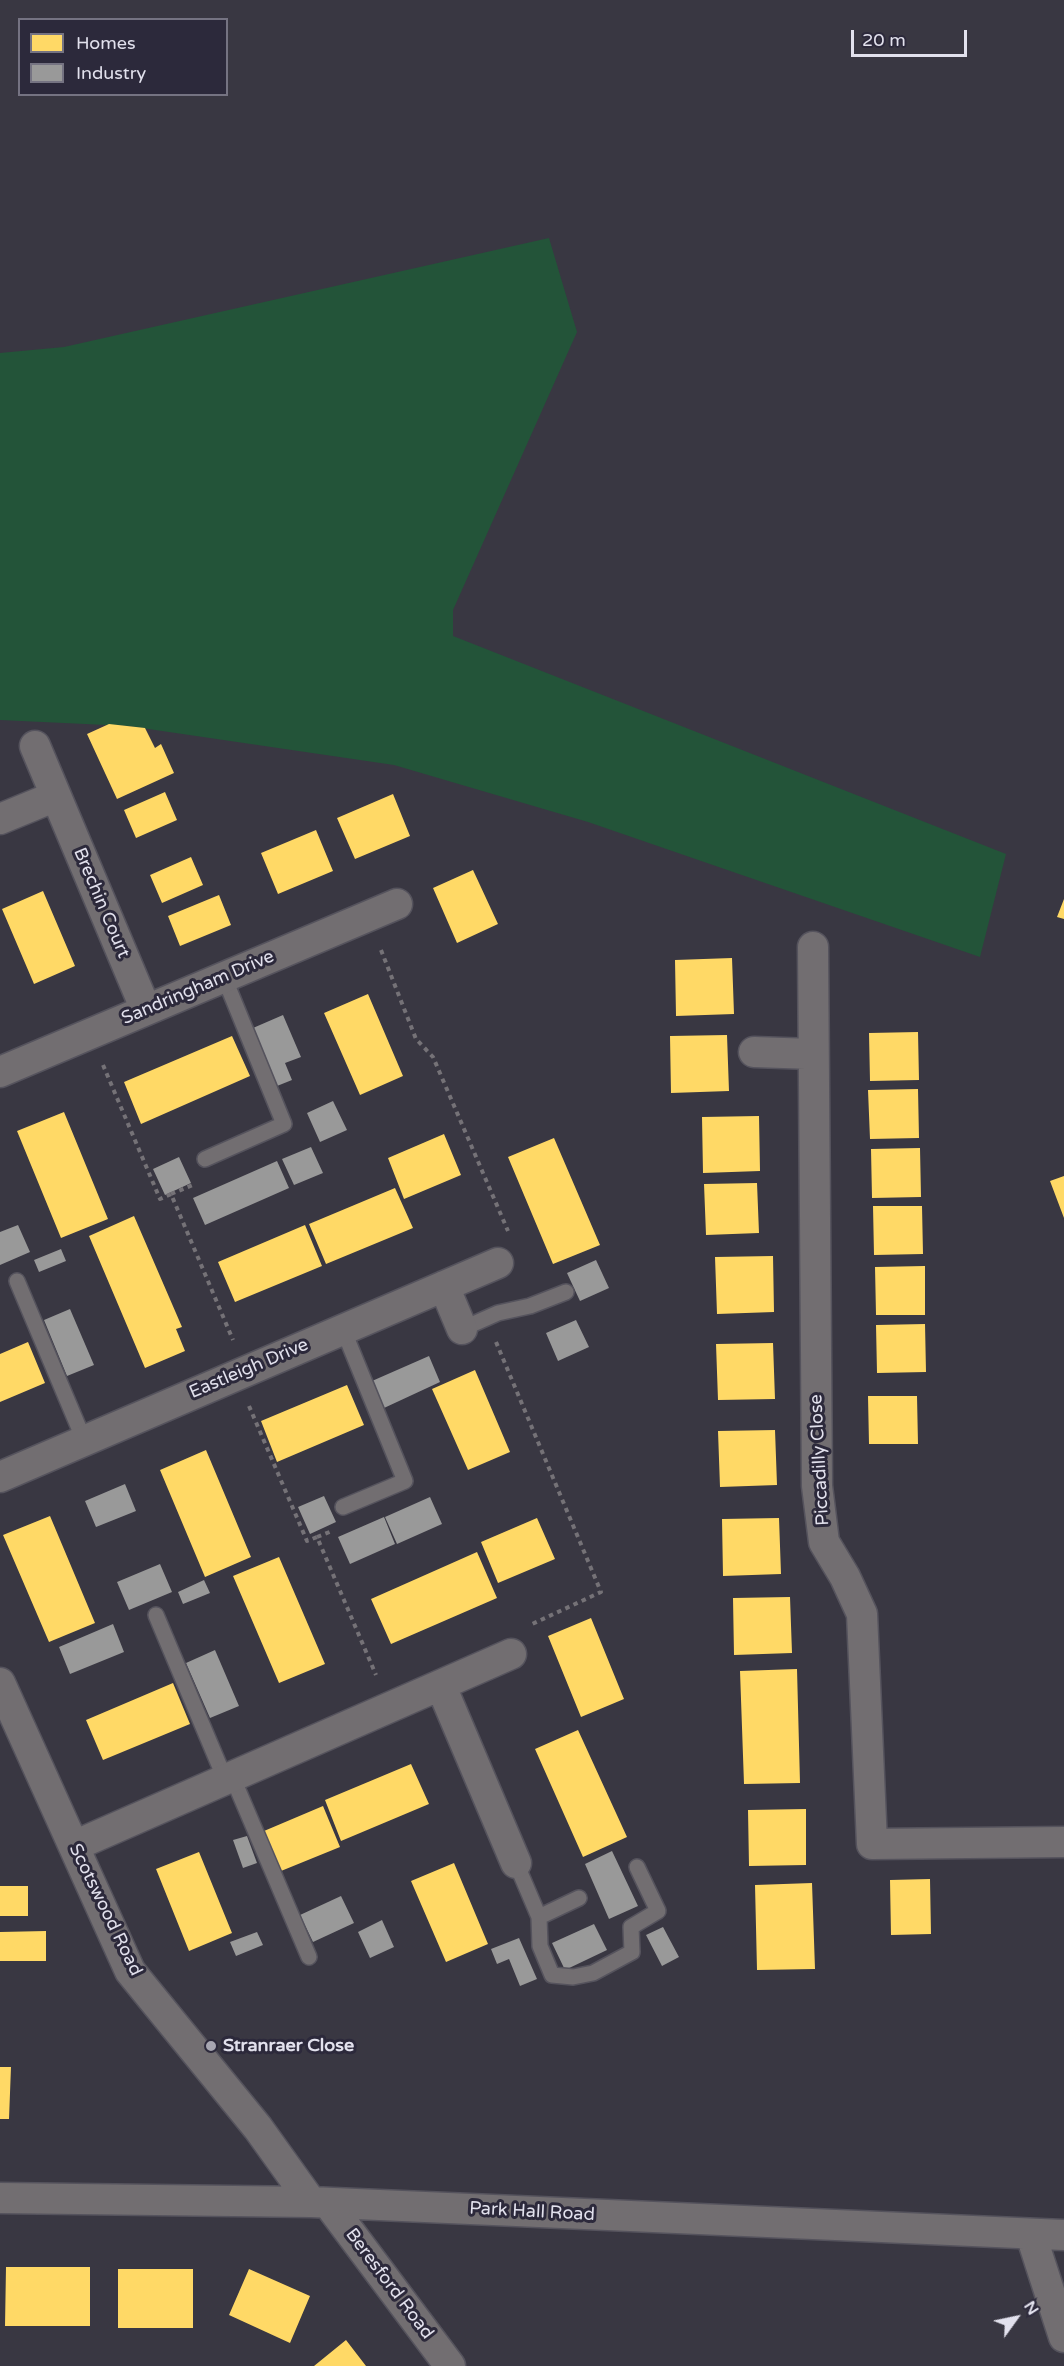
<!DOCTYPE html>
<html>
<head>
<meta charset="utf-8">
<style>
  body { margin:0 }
  #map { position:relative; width:1064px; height:2366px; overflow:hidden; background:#393742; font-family:"Varela Round",sans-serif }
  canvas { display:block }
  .legend { position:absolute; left:18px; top:18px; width:210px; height:78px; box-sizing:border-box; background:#2c293b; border:2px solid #757382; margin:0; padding:8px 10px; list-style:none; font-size:18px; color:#e2e1ed }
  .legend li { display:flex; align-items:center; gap:12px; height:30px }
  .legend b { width:30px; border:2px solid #757382 }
  .north { position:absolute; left:986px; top:2288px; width:60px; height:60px; -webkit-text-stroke:4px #2c293b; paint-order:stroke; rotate:57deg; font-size:16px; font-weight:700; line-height:24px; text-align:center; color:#e2e1ed }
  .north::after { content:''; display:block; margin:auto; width:21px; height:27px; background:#e2e1ed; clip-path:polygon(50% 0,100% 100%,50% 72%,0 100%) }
  .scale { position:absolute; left:851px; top:30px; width:116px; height:27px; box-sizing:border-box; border:3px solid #e2e1ed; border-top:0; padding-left:8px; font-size:18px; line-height:21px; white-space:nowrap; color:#e2e1ed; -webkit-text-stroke:4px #2c293b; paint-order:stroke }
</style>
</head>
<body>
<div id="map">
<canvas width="1064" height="2366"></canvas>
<ul class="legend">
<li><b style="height:16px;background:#ffd966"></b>Homes</li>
<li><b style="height:16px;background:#999"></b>Industry</li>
</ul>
<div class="north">N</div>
<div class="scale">20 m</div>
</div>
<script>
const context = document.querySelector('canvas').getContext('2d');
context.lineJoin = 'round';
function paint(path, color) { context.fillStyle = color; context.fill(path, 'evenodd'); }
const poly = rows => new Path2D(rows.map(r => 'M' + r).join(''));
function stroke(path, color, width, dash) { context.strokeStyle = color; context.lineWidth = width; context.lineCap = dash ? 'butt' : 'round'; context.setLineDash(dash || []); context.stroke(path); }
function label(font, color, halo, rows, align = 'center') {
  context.font = font + ' "Varela Round",sans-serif'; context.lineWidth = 6; context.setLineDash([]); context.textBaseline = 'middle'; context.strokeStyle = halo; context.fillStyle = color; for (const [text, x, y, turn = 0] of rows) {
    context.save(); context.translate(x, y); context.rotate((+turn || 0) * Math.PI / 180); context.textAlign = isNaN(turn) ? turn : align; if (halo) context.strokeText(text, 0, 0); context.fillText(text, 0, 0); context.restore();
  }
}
const green = poly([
  [549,238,577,332,453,610,453,636,1006,854,980,957,588,822,394,765,128,726,0,720,0,353,64,347]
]);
const homes = poly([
  [109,724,145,728,155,748,161,744,174,773,117,799,87,734],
  [165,792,177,820,136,838,124,810],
  [393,794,410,836,355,859,337,818],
  [316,830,333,871,278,894,261,853],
  [191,857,203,885,162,903,150,875],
  [473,870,498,924,457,943,433,888],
  [43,891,75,966,34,984,2,909],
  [219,895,231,925,180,946,168,916],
  [1064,899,1064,919,1057,917],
  [732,958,734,1014,676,1016,675,960],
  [368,994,403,1076,360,1095,324,1013],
  [918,1032,919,1080,870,1081,869,1033],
  [727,1035,729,1091,671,1093,670,1036],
  [232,1036,250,1076,141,1124,124,1082],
  [918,1089,919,1138,870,1139,868,1090],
  [64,1112,108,1219,61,1238,17,1131],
  [759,1116,760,1171,703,1173,702,1117],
  [444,1134,461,1175,404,1199,388,1158],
  [554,1138,600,1245,553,1264,508,1157],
  [920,1148,921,1197,872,1198,871,1149],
  [1064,1176,1064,1218,1050,1181],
  [757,1183,759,1233,706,1235,704,1184],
  [395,1188,413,1228,326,1264,309,1224],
  [873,1206,922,1206,923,1254,874,1255],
  [134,1216,182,1327,176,1329,185,1351,145,1368,89,1236],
  [305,1225,322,1266,235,1302,218,1262],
  [773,1256,774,1312,717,1314,715,1257],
  [925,1266,925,1315,876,1315,875,1267],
  [925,1324,926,1372,877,1373,876,1325],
  [28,1342,45,1383,0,1402,0,1354],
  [773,1343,775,1399,718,1400,716,1344],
  [475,1370,510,1452,468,1470,432,1389],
  [347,1385,364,1425,277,1462,261,1421],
  [868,1396,917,1396,918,1444,869,1444],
  [775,1430,777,1485,720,1487,718,1431],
  [206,1450,251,1557,205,1577,160,1470],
  [50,1516,95,1623,49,1642,3,1535],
  [537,1518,555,1559,498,1583,481,1542],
  [779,1518,781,1574,723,1576,722,1519],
  [477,1552,497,1598,391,1644,371,1599],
  [279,1557,325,1664,279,1683,233,1576],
  [790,1597,792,1653,734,1655,733,1598],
  [591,1618,624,1699,581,1717,548,1636],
  [797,1669,800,1783,744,1784,740,1671],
  [173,1683,190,1724,103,1760,86,1720],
  [578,1730,627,1837,583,1857,535,1749],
  [411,1764,429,1804,341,1841,325,1800],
  [323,1806,340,1847,281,1871,264,1831],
  [806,1809,806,1865,749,1866,748,1810],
  [199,1852,232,1933,189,1951,156,1869],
  [454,1863,488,1944,446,1962,411,1881],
  [930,1879,931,1934,891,1935,890,1880],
  [812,1883,815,1969,757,1970,755,1885],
  [0,1886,28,1886,28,1916,0,1916],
  [46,1931,46,1961,0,1961,0,1932],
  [0,2067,11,2067,9,2119,0,2119],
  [6,2267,90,2267,90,2326,5,2326],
  [118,2269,193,2269,193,2328,118,2328],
  [249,2269,310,2296,290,2343,229,2315],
  [346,2340,366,2366,314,2366]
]);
const industry = poly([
  [283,1015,301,1057,285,1063,292,1080,277,1086,253,1028],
  [333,1101,347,1130,320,1142,307,1113],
  [311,1147,323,1173,294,1185,282,1159],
  [179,1157,191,1183,165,1195,153,1169],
  [277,1161,289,1188,205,1225,193,1198],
  [18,1225,30,1252,0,1265,0,1232],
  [61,1249,66,1261,39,1272,34,1260],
  [596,1260,609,1288,580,1301,567,1273],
  [70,1309,94,1365,67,1376,44,1320],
  [576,1320,589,1347,558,1361,546,1333],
  [429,1356,440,1382,384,1408,372,1381],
  [125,1484,136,1511,96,1527,85,1501],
  [324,1496,336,1522,310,1534,298,1507],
  [430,1497,442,1524,397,1544,385,1517],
  [384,1517,395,1544,350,1564,338,1537],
  [160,1564,172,1592,129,1610,117,1582],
  [204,1580,210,1593,183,1604,178,1592],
  [113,1624,124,1652,70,1674,59,1647],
  [215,1650,239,1706,210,1718,186,1663],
  [247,1836,257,1863,243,1868,233,1840],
  [612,1851,638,1906,609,1919,585,1864],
  [341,1896,354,1923,313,1942,300,1915],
  [382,1920,394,1947,370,1958,358,1932],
  [594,1924,607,1950,565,1970,552,1943],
  [663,1927,679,1957,662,1966,646,1935],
  [257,1932,263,1945,236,1956,230,1942],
  [519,1938,537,1979,520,1986,509,1959,497,1964,491,1949]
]);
const path = poly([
  [381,950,416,1039,433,1057,508,1231],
  [103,1065,160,1199,171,1194,233,1340],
  [171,1194,195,1184],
  [496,1342,601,1592,530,1625],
  [249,1406,307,1541,317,1537,376,1675],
  [317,1537,332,1531]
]);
const service = poly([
  [205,1159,284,1124,224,977],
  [17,1281,84,1440],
  [462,1329,498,1313,530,1306,566,1292],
  [343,1507,405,1481,343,1329],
  [156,1615,225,1779],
  [232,1776,309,1957],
  [516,1863,539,1917,579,1898],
  [539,1917,540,1946,552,1975,573,1977,593,1973,632,1952,631,1927,658,1911,637,1867]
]);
const minor = poly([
  [35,746,146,1010],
  [0,819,56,796],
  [813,947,817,1486,824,1542,845,1577,862,1614,872,1844,1064,1842],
  [754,1052,813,1054],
  [0,1072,397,904],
  [444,1286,462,1329],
  [0,1477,498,1263],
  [0,1683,130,1971,258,2128,311,2202],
  [441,1686,516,1863],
  [74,1846,511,1654],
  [0,2198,311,2202,1064,2235],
  [328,2203,450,2366],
  [1031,2235,1064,2337]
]);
const markers = [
  [211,2046,6,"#a7a6b1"]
];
const streetNames = [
  ["Brechin Court",101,903,67],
  ["Sandringham Drive",198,988,-23],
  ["Eastleigh Drive",249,1369,-23],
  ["Piccadilly Close",820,1460,-93],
  ["Scotswood Road",105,1910,64],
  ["Park Hall Road",532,2212,3],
  ["Beresford Road",389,2284,53]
];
const poiNames = [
  ["Stranraer Close",223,2046]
];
paint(green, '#235439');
paint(homes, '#ffd966');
paint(industry, '#999');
stroke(service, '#55535d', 18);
stroke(minor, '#55535d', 33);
stroke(path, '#757277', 4, [4.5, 4.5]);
stroke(service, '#726e71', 15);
stroke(minor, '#726e71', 30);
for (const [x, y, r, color] of markers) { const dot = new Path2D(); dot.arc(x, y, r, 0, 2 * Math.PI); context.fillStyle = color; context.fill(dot); stroke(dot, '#2c293b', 2); }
label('18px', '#e2e1ed', '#2c293b', streetNames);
label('bold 18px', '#e2e1ed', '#2c293b', poiNames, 'left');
</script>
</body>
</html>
